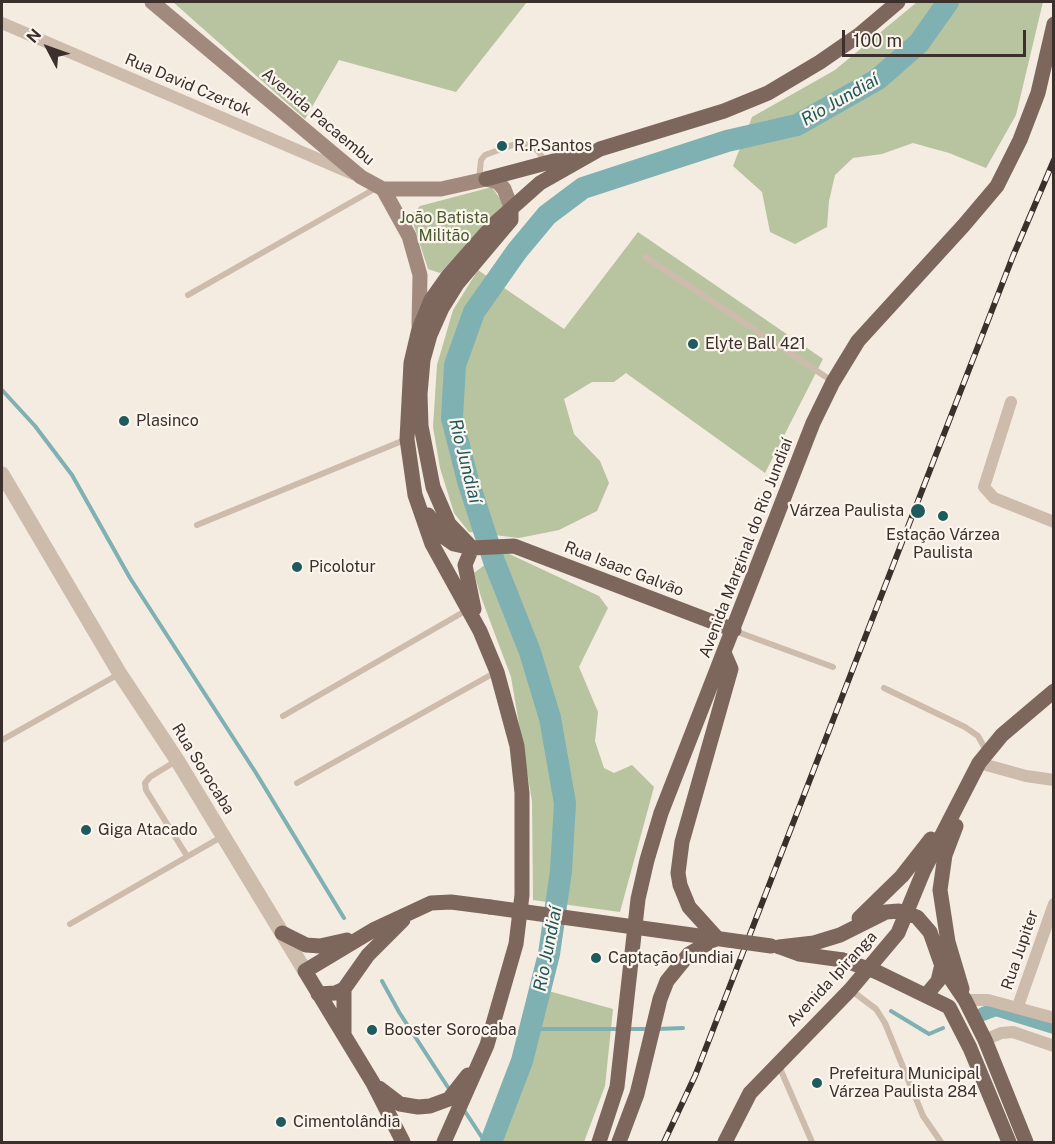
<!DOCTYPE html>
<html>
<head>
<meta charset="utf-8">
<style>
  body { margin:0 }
  #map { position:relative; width:1055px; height:1144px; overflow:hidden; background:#f4ebe1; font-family:"Public Sans",sans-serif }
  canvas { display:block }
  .frame { position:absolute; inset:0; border:3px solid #3b302b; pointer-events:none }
  .north { position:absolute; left:18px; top:18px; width:60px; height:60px; -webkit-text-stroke:4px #fbf5ee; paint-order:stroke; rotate:311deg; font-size:16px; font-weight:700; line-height:24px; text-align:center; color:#3b302b }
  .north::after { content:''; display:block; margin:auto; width:21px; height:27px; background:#3b302b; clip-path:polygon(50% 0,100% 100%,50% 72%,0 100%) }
  .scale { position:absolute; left:842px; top:30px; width:184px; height:27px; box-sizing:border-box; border:3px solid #3b302b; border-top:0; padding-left:8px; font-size:18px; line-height:21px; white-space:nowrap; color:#3b302b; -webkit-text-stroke:4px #fbf5ee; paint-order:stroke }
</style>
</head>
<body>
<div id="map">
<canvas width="1055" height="1144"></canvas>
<div class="frame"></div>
<div class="north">N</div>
<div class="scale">100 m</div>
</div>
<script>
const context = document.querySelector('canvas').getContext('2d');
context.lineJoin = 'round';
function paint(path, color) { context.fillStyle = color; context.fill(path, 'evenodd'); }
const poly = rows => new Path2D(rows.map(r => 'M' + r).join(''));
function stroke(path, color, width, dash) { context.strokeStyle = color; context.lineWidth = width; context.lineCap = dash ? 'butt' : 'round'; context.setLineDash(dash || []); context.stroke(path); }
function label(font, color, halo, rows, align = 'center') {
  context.font = font + ' "Public Sans",sans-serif'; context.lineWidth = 4.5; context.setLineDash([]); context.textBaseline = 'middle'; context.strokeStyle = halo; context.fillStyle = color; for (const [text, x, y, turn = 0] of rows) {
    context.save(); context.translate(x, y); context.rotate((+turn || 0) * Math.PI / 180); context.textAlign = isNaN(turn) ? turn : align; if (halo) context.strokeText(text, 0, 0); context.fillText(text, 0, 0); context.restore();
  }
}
const green = poly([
  [173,2,527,2,456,92,339,60,305,119],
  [917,2,1043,2,1016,115,986,168,949,153,913,143,882,154,853,158,835,175,829,201,827,227,795,244,770,232,762,192,733,166,752,117,835,70],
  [492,187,504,205,440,273,428,269,414,226,413,213,420,206],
  [638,232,823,359,765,473,626,373,614,382,592,382,564,399,574,434,600,461,609,483,597,511,559,530,519,538,469,532,454,513,440,468,433,427,437,365,453,310,478,270,564,329],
  [503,551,599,596,608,608,579,667,598,712,595,741,604,768,614,773,632,765,654,787,620,912,533,900,532,801,511,677,481,597,474,573],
  [545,990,613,1009,605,1086,584,1142,498,1142,525,1066]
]);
const stream = poly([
  [2,390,35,426,72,475,130,578,256,773,344,918],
  [382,981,399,1012,451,1092],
  [891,1011,929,1034,943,1028],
  [530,1029,620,1029],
  [627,1029,650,1029],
  [657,1029,683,1028],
  [464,1110,485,1142]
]);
const canal = poly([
  [983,1014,996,1009,1054,1027]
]);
const river = poly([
  [491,1142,522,1061,549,954,561,871,565,803,550,718,530,652,494,561,468,481,452,418,455,365,474,312,517,251,547,215,583,188,727,141,797,125,878,79,919,43,948,2]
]);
const service = poly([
  [479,180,481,160,485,155,521,142,537,150,546,162],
  [645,257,832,381],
  [188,295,378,187],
  [197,525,407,439],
  [735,631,833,667],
  [884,688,965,727,978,736,987,752],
  [283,716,467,610],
  [2,740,119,674],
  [176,761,150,777,145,783,146,790,187,856],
  [297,783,496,672],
  [70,924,223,836],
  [852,991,876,1009,885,1023,923,1116,941,1142],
  [779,1066,812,1142]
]);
const minor = poly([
  [2,23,353,174],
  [1011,402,984,487,994,498,1054,522],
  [979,763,1026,776,1054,780],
  [965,1000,988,1000,1054,1018],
  [1018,1006,1054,904],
  [985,1040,1001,1033,1013,1032,1054,1046]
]);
const tertiary = poly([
  [2,474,120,674,177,760,305,971]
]);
const secondary = poly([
  [152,2,361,177,383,189,441,189,486,179,498,182,504,189,511,207],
  [383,189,409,236,420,275,419,325]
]);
const primary = poly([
  [486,179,580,154],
  [428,515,444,537,454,544,472,548,514,546,734,630],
  [472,548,449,524,433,487,421,426,420,394,423,360,430,335,442,308,457,284,511,220,511,209],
  [472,548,465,565,474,609],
  [956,826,945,855,940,890,948,942,962,989],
  [859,918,902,876,931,839],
  [282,933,306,945,320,946,347,940],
  [779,947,814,943,840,935,886,912,899,911,917,917,930,932,942,966,965,1000,985,1040,1026,1142],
  [780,947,799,954,843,960],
  [877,972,949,1007,970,1048,1009,1142],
  [344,989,344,1034],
  [318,994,335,993,344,989,368,955,403,920],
  [927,994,938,981,943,960],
  [379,1088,400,1104,418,1107,430,1106,449,1099,468,1075],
  [403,1142,373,1083,305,971,375,929,431,903,451,902,490,907],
  [444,1142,487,1045,516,944,522,895,522,793,517,746,497,672,480,631,432,544,415,495,407,439,411,363,419,329,431,300,448,276,495,223,540,183,600,149,724,111,768,93,820,62,859,35,898,2],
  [599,1142,617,1087,638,899,647,860,661,813,813,423,833,382,858,341,964,225,997,186,1020,140,1038,93,1054,24],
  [619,1142,637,1094,660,999,667,981,689,954,717,938,689,907,680,885,678,873,682,842,731,669,725,655],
  [725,1142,750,1093,850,990,898,933,924,870,979,763,1002,735,1054,691]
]);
const rail = poly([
  [664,1142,695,1076,1013,256,1054,160]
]);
const primaryBridge = poly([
  [490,907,771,946],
  [843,960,877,972]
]);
const markers = [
  [502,146,6,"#1f5a5e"],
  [693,344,6,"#1f5a5e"],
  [124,421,6,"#1f5a5e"],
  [918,511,8,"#1f5a5e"],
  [943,516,6,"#1f5a5e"],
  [297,567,6,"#1f5a5e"],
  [86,830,6,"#1f5a5e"],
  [596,958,6,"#1f5a5e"],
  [372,1030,6,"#1f5a5e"],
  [817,1083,6,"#1f5a5e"],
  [281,1122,6,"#1f5a5e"]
];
const streetNames = [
  ["Rua David Czertok",188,85,23],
  ["Avenida Pacaembu",318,117,40],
  ["Avenida Marginal do Rio Jundiaí",746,548,-69],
  ["Rua Isaac Galvão",624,569,21],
  ["Rua Sorocaba",203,769,58],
  ["Rua Jupiter",1020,950,-71],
  ["Avenida Ipiranga",832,979,-47]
];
const poiNames = [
  ["R.P.Santos",514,146],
  ["Elyte Ball 421",705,344],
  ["Plasinco",136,421],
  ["Várzea Paulista",904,511,"right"],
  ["Estação Várzea",943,535,"center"],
  ["Paulista",943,553,"center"],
  ["Picolotur",309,567],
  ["Giga Atacado",98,830],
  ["Captação Jundiai",608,958],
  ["Booster Sorocaba",384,1030],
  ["Prefeitura Municipal",829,1074],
  ["Várzea Paulista 284",829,1092],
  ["Cimentolândia",293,1122]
];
const parkNames = [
  ["João Batista",444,218],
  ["Militão",444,236]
];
const waterNames = [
  ["Rio Jundiaí",840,100,-30],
  ["Rio Jundiaí",465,461,76],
  ["Rio Jundiaí",548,949,-79]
];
paint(green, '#b8c4a0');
stroke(stream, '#7fb0b2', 4);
stroke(canal, '#7fb0b2', 14);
stroke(river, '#7fb0b2', 22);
stroke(service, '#cdbbac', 6);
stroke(minor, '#cdbbac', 12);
stroke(tertiary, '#cdbbac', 15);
stroke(secondary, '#a18a7d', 15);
stroke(primary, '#7d675c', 15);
stroke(rail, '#3b302b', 6);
stroke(rail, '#fbf5ee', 4, [11]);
stroke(primaryBridge, '#7d675c', 15);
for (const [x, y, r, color] of markers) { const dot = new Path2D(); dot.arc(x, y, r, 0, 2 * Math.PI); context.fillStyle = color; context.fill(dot); stroke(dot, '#fbf5ee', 2); }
label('16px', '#3b302b', '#fbf5ee', streetNames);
label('16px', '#3b302b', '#fbf5ee', poiNames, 'left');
label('16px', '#4a5a2e', '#fbf5ee', parkNames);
label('italic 18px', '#1f5a5e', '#fbf5ee', waterNames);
</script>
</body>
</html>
